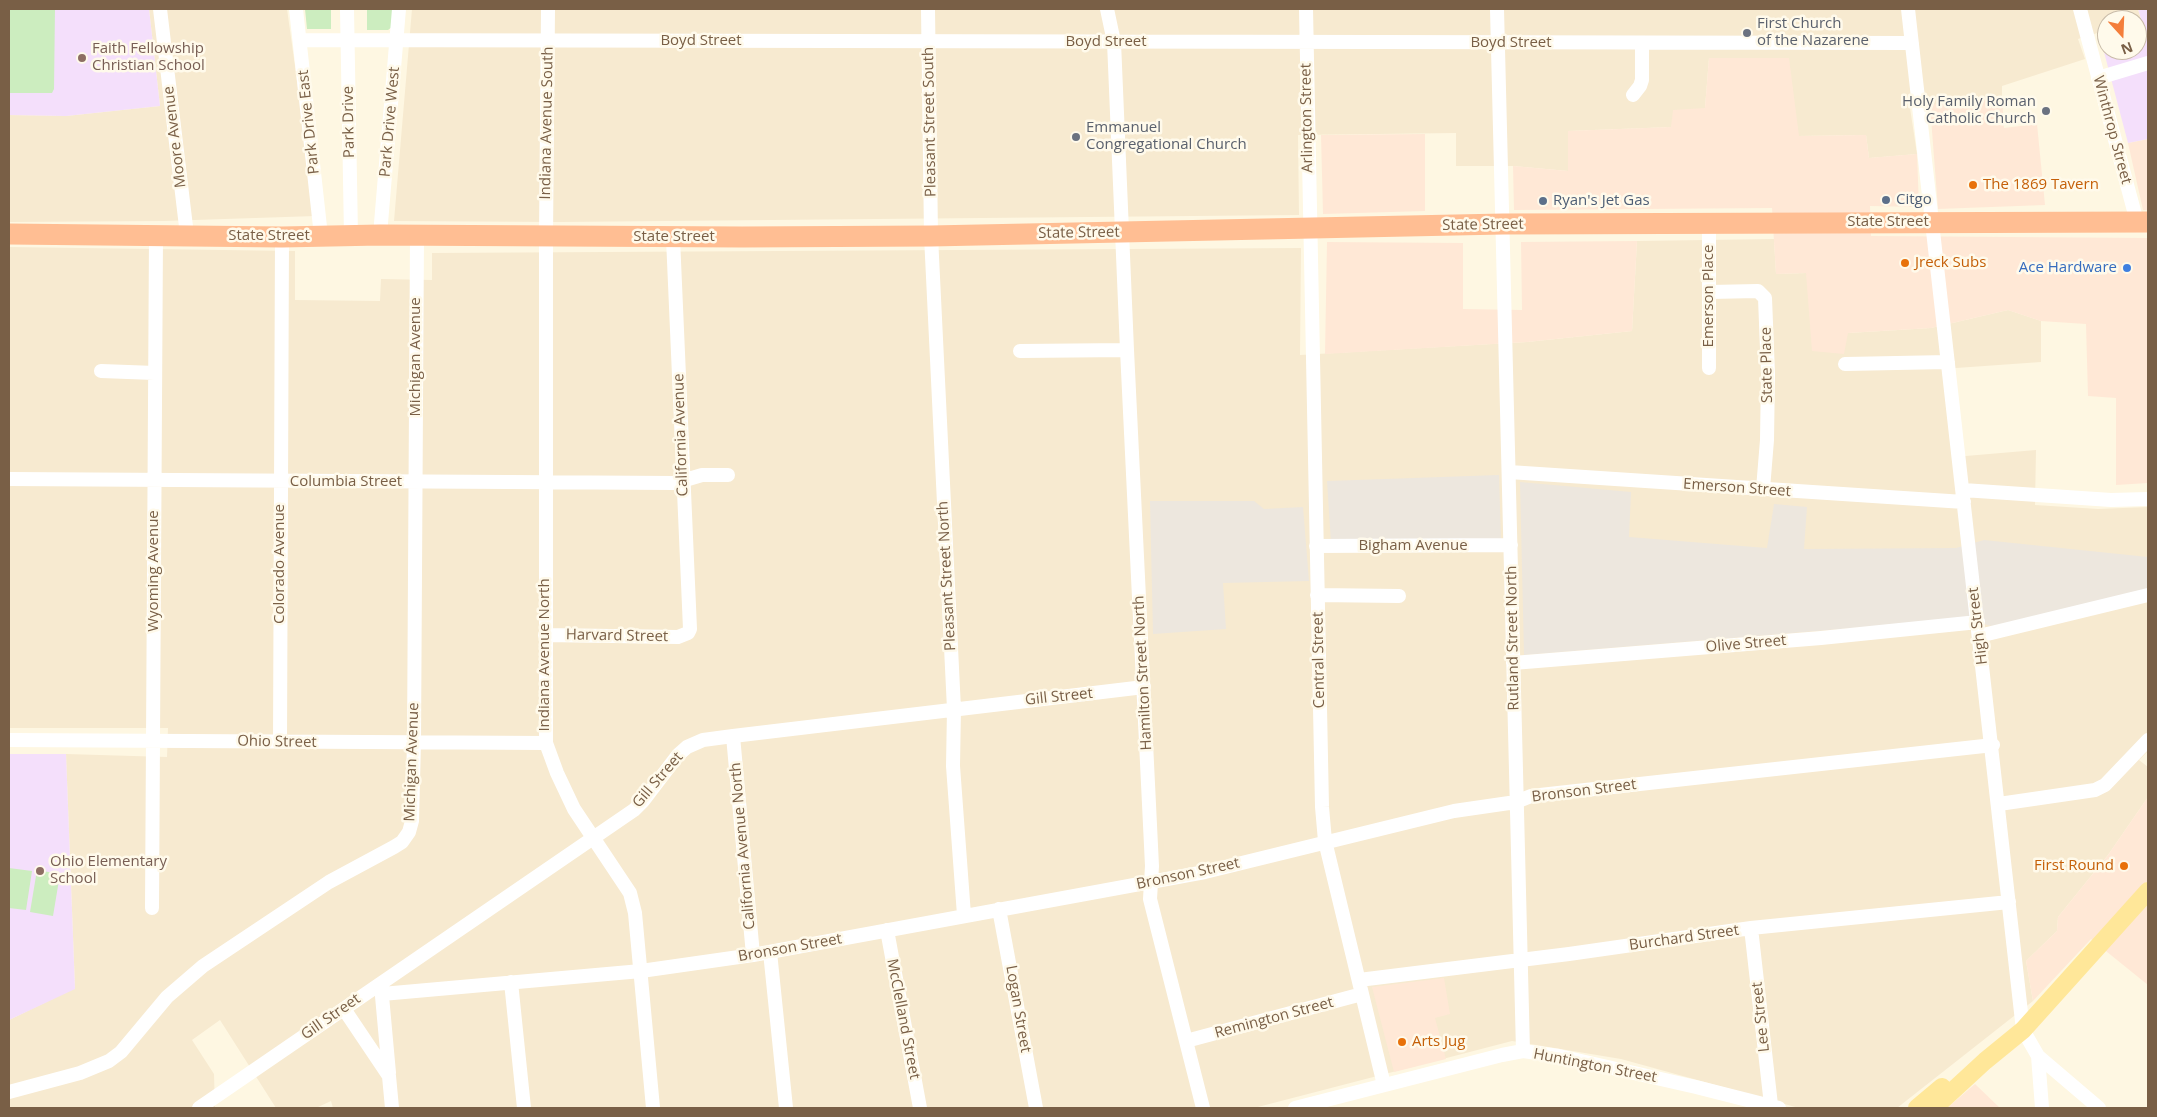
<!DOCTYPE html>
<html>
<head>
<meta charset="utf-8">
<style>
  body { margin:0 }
  #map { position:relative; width:2157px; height:1117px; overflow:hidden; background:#fef7e2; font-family:"Open Sans",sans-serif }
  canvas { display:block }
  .frame { position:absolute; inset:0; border:10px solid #795f46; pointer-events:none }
  .north { position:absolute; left:2097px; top:10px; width:50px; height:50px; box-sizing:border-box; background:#fffaeb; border:1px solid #c9bca9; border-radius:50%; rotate:160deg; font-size:14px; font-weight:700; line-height:20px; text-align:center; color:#795f46 }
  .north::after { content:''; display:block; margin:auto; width:18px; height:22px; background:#f47e3b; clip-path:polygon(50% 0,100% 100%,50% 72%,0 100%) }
</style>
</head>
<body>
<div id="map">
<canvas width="2157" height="1117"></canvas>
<div class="frame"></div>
<div class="north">N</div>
</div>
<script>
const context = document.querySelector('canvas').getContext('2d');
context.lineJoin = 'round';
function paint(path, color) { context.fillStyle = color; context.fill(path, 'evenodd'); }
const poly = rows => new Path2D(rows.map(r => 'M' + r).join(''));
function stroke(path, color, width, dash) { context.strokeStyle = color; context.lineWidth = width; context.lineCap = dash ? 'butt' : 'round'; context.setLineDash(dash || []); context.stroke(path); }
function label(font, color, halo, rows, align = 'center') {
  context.font = font + ' "Open Sans",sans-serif'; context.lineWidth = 5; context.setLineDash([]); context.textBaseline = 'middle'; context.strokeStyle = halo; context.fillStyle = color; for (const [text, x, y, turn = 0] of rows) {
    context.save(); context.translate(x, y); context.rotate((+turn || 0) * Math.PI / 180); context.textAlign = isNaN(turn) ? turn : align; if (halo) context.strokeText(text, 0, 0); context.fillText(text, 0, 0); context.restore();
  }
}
const residential = poly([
  [149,9,287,9,316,216,164,221,9,222,9,115,66,116,160,106],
  [412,9,2138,9,2141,20,2107,20,2107,30,2078,39,2085,59,2002,86,2002,96,1910,108,1917,154,1869,158,1866,135,1798,136,1709,58,1705,108,1672,127,1568,131,1568,171,1513,166,1456,166,1456,133,1298,135,1299,215,560,222,394,221],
  [1774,239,1776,274,1806,273,1848,333,1931,328,2008,310,2041,321,2041,362,1942,369,1954,457,2036,450,2035,505,2098,509,2148,507,2148,751,2139,760,2148,767,2148,797,2108,855,2058,917,2057,931,2026,961,2033,1001,1897,1108,1799,1108,1621,1059,1512,1041,1254,1108,333,1108,331,1101,316,1108,276,1108,220,1020,192,1040,214,1074,215,1108,9,1108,9,1020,75,988,66,754,167,757,168,728,9,728,9,247,295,251,295,300,380,301,381,279,432,280,432,253,1301,248,1300,355,1527,342,1632,331,1637,241]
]);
const commercial = poly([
  [1709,58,1789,58,1799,136,1866,135,1869,158,1917,154,1919,207,1870,206,1871,236,2148,238,2148,483,2116,485,2116,398,2088,396,2086,324,2041,321,2008,310,1931,328,1848,333,1844,354,1812,351,1806,273,1776,274,1772,208,1514,210,1513,166,1568,171,1568,131,1671,127,1673,110,1705,108],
  [2002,96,2004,128,2037,124,2045,205,1938,209,1930,105],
  [1425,134,1425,211,1323,214,1321,135],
  [2148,139,2148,210,2143,210,2128,143],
  [1637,241,1632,331,1527,342,1325,354,1327,242,1463,243,1463,309,1522,310,1521,242],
  [2148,797,2148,985,2091,939,2033,1001,2026,961,2057,931,2058,917,2108,855],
  [1444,978,1450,1014,1435,1018,1446,1059,1394,1072,1372,987],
  [1975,1084,2000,1108,1947,1108]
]);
const industrial = poly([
  [1499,475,1501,540,1331,543,1327,481],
  [1520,482,1631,492,1629,537,1767,548,1774,504,1807,507,1804,549,1956,548,1984,540,2148,557,2148,589,1992,626,1962,619,1524,655],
  [1150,501,1254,501,1264,509,1303,507,1309,581,1223,583,1226,629,1153,634]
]);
const education = poly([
  [9,9,149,9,160,106,66,116,9,115],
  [2138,9,2148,9,2148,139,2128,143,2099,33,2107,30,2107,50,2137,50,2137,21,2141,19],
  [9,754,66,754,75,989,9,1020]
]);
const green = poly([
  [9,9,55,9,54,89,52,93,9,93],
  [305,9,331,9,331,29,307,29],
  [367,9,394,9,392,27,388,30,367,30],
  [9,868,32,871,26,910,9,908],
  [37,870,60,874,53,916,30,912]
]);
const minor = poly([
  [160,9,187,235],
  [296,9,321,236],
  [347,9,351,236],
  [548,9,546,237,546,743,557,773,574,809,630,893,635,913,653,1108],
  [928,9,931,236,954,709,953,766,964,915],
  [1107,9,1114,42,1127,350,1152,866,1150,899,1203,1108],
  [1306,9,1322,807,1325,841,1384,1085],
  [1497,9,1523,1051],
  [1908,9,2023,1030,2038,1056,2099,1108],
  [2080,9,2137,222],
  [300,40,1912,43],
  [2098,78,2148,63],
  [1633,95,1640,86,1642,80,1642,43],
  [1709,224,1709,368],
  [380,235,399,9],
  [1710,292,1758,291,1765,298,1768,374,1767,440,1763,489],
  [1020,351,1127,350],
  [1845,364,1948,362],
  [101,371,155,373],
  [1509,472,1964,502],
  [9,479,675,483,702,475,728,475],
  [1963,490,2111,500,2148,499],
  [1316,546,1511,545],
  [1317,595,1399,596],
  [545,635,678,637,688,633,690,629,673,238],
  [1979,636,2148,595],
  [1513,663,1821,638,1978,622],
  [733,736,753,955],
  [9,740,546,743],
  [280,742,282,237],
  [1999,804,2095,790,2105,785,2148,740],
  [152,908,156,235],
  [999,909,1036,1108],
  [1751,928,1771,1105],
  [887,930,920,1108],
  [770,952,786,1108],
  [1359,980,1569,954,1751,928,2009,902],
  [511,982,524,1108],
  [381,985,389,1073],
  [382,994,641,971,753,955,1205,872,1454,811,1516,802,1531,796,1993,745],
  [344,1009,389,1076,392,1108],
  [1186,1041,1362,994],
  [2038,1056,2042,1108],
  [9,1092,80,1073,109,1061,121,1052,167,997,203,966,329,882,394,847,402,842,409,832,412,821,414,742,417,235],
  [199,1108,634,810,643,801,678,755,687,747,703,740,733,736,1144,687],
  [1295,1108,1502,1055,1523,1051,1559,1056,1696,1087,1779,1108]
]);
const major = poly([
  [1917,1108,1942,1087],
  [1934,1108,1985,1061,2023,1030,2148,891]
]);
const highway = poly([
  [9,234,282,237,380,235,742,237,931,236,1503,224,2148,222]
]);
const markers = [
  [1747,33,5,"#6b7280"],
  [82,58,5,"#8d6e63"],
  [2046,111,5,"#6b7280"],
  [1076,137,5,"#6b7280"],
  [1973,185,5,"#e8710a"],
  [1886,200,5,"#5c6f8a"],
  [1543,201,5,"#5c6f8a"],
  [1905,263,5,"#e8710a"],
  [2127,268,5,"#3f7fe0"],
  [2124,866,5,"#e8710a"],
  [40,871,5,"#8d6e63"],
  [1402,1042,5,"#e8710a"]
];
const worshipNames = [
  ["First Church",1757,24],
  ["of the Nazarene",1757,41],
  ["Holy Family Roman",2036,102,"right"],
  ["Catholic Church",2036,119,"right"],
  ["Emmanuel",1086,128],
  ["Congregational Church",1086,145]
];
const streetNames = [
  ["Boyd Street",701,41],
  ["Boyd Street",1106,42],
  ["Boyd Street",1511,43],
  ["Arlington Street",1307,118,-91],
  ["Park Drive East",309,122,-96],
  ["Park Drive",349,122,-91],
  ["Park Drive West",390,122,-85],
  ["Pleasant Street South",930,122,-91],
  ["Indiana Avenue South",547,123,-89],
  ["Winthrop Street",2112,130,75],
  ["Moore Avenue",175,137,-97],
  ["State Street",1888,222],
  ["State Street",1483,225,-1],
  ["State Street",1079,233,-1],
  ["State Street",269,236],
  ["State Street",674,237],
  ["Emerson Place",1709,296,-90],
  ["Michigan Avenue",416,357,-90],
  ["State Place",1767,365,-91],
  ["California Avenue",681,435,-92],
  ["Columbia Street",346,482],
  ["Emerson Street",1737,488,4],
  ["Bigham Avenue",1413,546],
  ["Colorado Avenue",280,564,-90],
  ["Wyoming Avenue",154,571,-90],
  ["Pleasant Street North",947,576,-93],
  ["High Street",1978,626,-97],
  ["Harvard Street",617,636,1],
  ["Rutland Street North",1513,638,-91],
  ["Olive Street",1746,644,-5],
  ["Indiana Avenue North",545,655,-90],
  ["Central Street",1319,660,-91],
  ["Hamilton Street North",1143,673,-93],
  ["Gill Street",1059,697,-6],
  ["Ohio Street",277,742,1],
  ["Michigan Avenue",412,762,-88],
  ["Gill Street",658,780,-49],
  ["Bronson Street",1584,791,-7],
  ["California Avenue North",743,846,-95],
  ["Bronson Street",1188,874,-12],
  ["Burchard Street",1684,938,-8],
  ["Bronson Street",790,948,-10],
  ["Logan Street",1018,1009,80],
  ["Gill Street",331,1017,-35],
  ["Lee Street",1761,1017,-96],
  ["Remington Street",1274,1018,-15],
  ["McClelland Street",903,1019,79],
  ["Huntington Street",1595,1066,11]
];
const educationNames = [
  ["Faith Fellowship",92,49],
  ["Christian School",92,66],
  ["Ohio Elementary",50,862],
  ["School",50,879]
];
const foodNames = [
  ["The 1869 Tavern",1983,185],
  ["Jreck Subs",1915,263],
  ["First Round",2114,866,"right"],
  ["Arts Jug",1412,1042]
];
const serviceNames = [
  ["Citgo",1896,200],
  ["Ryan's Jet Gas",1553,201]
];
const shopNames = [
  ["Ace Hardware",2117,268]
];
paint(residential, '#f7ead0');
paint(commercial, '#ffe8d6');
paint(industrial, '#ede7de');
paint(education, '#f4dffb');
paint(green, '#ccedbf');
stroke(minor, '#fff', 14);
stroke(major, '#ffe799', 18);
stroke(highway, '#ffbe93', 21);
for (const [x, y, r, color] of markers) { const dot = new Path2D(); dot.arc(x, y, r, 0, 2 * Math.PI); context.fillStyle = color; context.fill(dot); stroke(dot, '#fffaeb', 2); }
label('15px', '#5b616d', '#fffaeb', worshipNames, 'left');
label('15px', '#795f46', '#fffaeb', streetNames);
label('15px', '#785e54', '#fffaeb', educationNames, 'left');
label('15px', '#c56008', '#fffaeb', foodNames, 'left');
label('15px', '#4e5e75', '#fffaeb', serviceNames, 'left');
label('15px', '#366cbe', '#fffaeb', shopNames, 'right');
</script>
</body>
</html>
